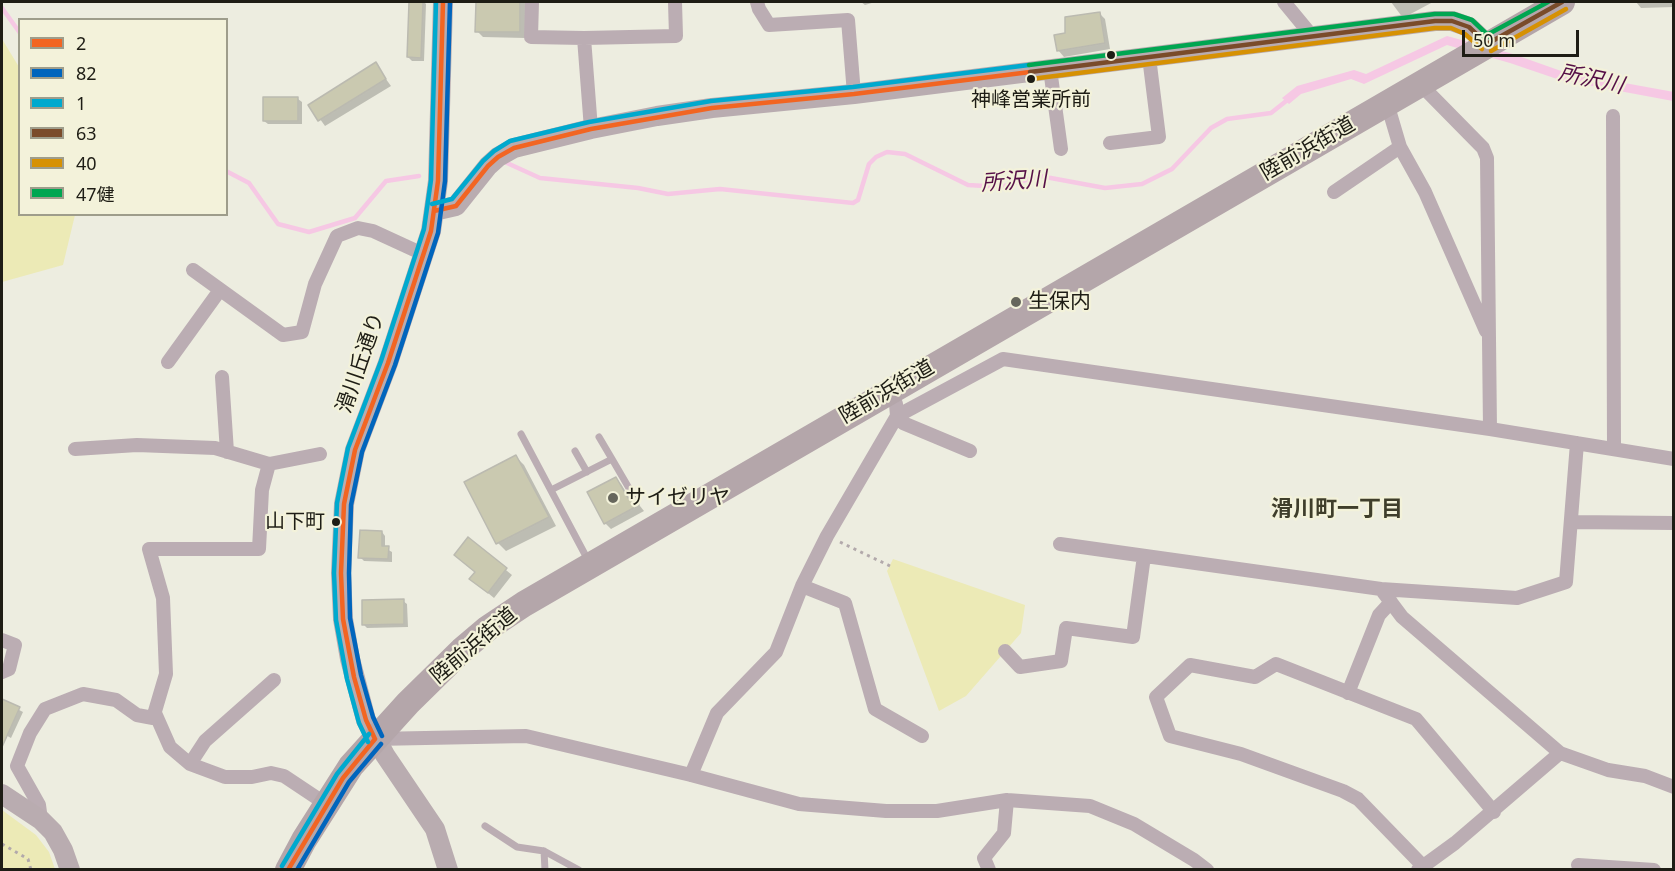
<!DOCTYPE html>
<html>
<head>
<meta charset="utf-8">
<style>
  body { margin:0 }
  #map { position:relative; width:1675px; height:871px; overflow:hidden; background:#edede0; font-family:"Noto Sans","Noto Sans JP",sans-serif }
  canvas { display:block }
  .frame { position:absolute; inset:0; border:3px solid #1e1d15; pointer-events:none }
  .legend { position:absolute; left:18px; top:18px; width:210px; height:198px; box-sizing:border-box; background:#f3f2da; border:2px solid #9e9d8b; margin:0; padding:8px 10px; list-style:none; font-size:18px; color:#1e1d15 }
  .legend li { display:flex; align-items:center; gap:12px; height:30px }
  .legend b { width:30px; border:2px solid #9e9d8b }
  .scale { position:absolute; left:1462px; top:30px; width:117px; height:27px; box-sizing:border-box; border:3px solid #1e1d15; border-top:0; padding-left:8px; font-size:18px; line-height:21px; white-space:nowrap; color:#1e1d15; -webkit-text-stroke:4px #f3f2da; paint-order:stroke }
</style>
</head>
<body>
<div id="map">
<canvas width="1675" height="871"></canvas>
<div class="frame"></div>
<ul class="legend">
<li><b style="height:8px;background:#f26522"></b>2</li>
<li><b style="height:8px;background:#0065bd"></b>82</li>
<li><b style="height:8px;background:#00a9ce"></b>1</li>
<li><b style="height:8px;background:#7a4b2a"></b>63</li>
<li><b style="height:8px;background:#d69103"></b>40</li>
<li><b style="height:8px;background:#00a651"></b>47健</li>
</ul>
<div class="scale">50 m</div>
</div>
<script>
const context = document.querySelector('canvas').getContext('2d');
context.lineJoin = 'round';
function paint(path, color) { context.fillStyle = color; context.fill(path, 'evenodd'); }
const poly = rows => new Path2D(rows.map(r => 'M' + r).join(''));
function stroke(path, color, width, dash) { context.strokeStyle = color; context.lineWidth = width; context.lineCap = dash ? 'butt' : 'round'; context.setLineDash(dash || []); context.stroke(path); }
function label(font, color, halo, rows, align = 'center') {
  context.font = font + ' "Noto Sans","Noto Sans JP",sans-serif'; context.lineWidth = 4.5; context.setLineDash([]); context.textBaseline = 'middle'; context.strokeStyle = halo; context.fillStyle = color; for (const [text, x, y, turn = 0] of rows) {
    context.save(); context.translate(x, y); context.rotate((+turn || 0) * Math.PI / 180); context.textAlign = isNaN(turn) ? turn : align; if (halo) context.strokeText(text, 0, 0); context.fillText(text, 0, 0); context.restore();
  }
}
const green = poly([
  [2,39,19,67,20,214,75,215,63,265,2,282],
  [893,559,1025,605,1021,633,966,696,939,711,887,571],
  [2,810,36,835,49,852,55,869,2,869]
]);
const water = poly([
  [1447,36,1513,54,1564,72,1674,92,1673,101,1560,80,1510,63,1447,45,1364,84,1351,79,1301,94,1289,104,1282,98,1297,86,1354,70,1366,74]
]);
const shadow = poly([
  [411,2,424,2,426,4,424,61,412,61,408,57],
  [477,2,526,2,525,38,483,37,477,31],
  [861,2,875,2,865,5],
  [1391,2,1433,2,1403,18],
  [1636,2,1674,2,1674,7,1641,8],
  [1099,13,1105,19,1110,49,1064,57,1058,50],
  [375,64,391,86,325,126,310,105],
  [298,99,302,102,302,124,268,124,264,121],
  [516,457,524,465,556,526,506,551,498,543,466,483],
  [616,479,621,484,632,502,636,501,644,511,611,529,605,523],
  [382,532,385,536,385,548,392,552,392,562,364,561,360,557],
  [468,539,512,575,494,598,477,584,476,572],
  [403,601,407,604,408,627,367,628,363,624],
  [2,701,23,712,11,738,2,733]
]);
const stream = poly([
  [2,8,20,33],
  [507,163,540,178,638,188,668,194,720,189,853,203,858,200,869,164,876,157,887,152,905,154,968,185,1001,187,1040,176,1105,188,1142,184,1172,169,1211,128,1227,119,1271,113,1290,98],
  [226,171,249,183,278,224,309,232,355,218,386,181,419,176]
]);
const building = poly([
  [409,2,423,2,421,58,407,57,409,2],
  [476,2,520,2,520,32,475,32,476,2],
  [1100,12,1105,43,1057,51,1054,35,1065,33,1065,17,1100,12],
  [376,62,386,79,318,121,308,105,376,62],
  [263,97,298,97,298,121,263,121,263,97],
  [516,455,549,517,496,544,464,482,516,455],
  [616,477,628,498,632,501,636,500,639,505,604,524,587,492,616,477],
  [360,530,382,531,382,546,389,546,388,559,358,558,360,530],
  [468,537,507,568,488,593,469,579,475,572,454,555,468,537],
  [404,599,404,624,362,625,362,600,404,599],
  [2,699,20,707,2,747,2,699]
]);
const path = poly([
  [840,542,890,566],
  [2,844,28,859,31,870]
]);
const lane = poly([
  [521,434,589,562],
  [599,437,612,459],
  [575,451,587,472],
  [551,490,612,459,633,495],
  [485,826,517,847,544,851,545,870],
  [544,851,579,870]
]);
const street = poly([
  [532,2,531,37,584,38,676,36,675,2],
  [757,2,759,9,769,25,848,20,854,94],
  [1284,2,1312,36],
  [584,38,591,129],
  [1050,69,1061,149],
  [1420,84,1483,148,1487,158,1490,429],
  [1387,103,1400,147],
  [1613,116,1614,449],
  [1110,143,1159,137,1149,57],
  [1334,192,1400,147,1425,192,1486,331],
  [193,270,283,335,302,332,315,284,337,236,358,228,373,231,423,254],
  [168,362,220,290],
  [222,377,227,452],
  [75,449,137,445,215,448,269,464],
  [970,451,903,423,897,416,1003,359,1490,429,1674,459],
  [1571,522,1674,523],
  [1060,544,1381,589,1402,617,1560,753,1608,770,1645,776,1674,787],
  [802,586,845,603,875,709,922,736],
  [1381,589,1517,598,1566,582,1577,443],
  [2,640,15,645,9,669,2,672],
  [1005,651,1020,667,1061,661,1066,628,1133,637,1144,556],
  [1348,693,1379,615,1391,602],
  [155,713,170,747,190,764,225,777,252,777,271,773,284,776,326,804],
  [375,739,526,736,691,775,799,804,886,811,937,811,1007,800,1090,806,1134,824,1194,860,1207,870],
  [190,764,205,741,274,680],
  [691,775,717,713,776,652,802,586,827,536,897,416,896,404,890,391],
  [41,820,39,805,17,766,30,733,45,709,83,694,116,700,137,715,153,718,166,674,163,598,149,549,259,549,262,490,269,464,320,454],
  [1578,865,1654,870],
  [1423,866,1358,799,1343,791,1241,754,1170,736,1156,697,1190,665,1255,677,1276,664,1416,719,1494,812],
  [989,870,984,858,1004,833,1007,800],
  [1418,870,1455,843,1560,753]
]);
const secondary = poly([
  [443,2,438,181,431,231,388,363,355,450,344,504,341,573,343,619,350,659,366,720,385,755,435,829,448,870],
  [434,211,456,206,488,166,498,157,514,148,591,129,657,116,712,108,854,94,1435,21,1452,21,1469,27,1487,44],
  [2,794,41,820,53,832,63,850,70,870]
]);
const highway = poly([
  [288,870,304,840,351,766,408,703,462,650,488,628,524,604,1562,2]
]);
const bus1 = poly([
  [434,211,456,206,488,166,498,157,514,148,591,129,712,108,854,94,1030,72],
  [375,739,366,720,354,677,343,619,341,573,344,504,355,450,388,363,431,231,438,181,443,2],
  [288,870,343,778,375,739]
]);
const bus2 = poly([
  [382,736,373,717,361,675,350,618,349,573,351,505,362,452,395,365,438,233,445,181,450,2],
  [297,870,349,782,381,744]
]);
const bus3 = poly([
  [432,204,452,199,483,161,494,151,510,141,589,122,711,101,853,87,1029,65],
  [368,742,359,723,347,679,336,620,334,573,337,503,348,448,381,361,424,229,431,180,436,2],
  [282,866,337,774,369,734]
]);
const bus4 = poly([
  [1487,44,1562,2],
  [1030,72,1435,21,1452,21,1469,27,1487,44]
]);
const bus5 = poly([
  [1491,51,1566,9],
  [1031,79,1435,28,1451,28,1465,34,1482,49]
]);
const bus6 = poly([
  [1483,37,1548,2],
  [1029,65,1435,14,1454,14,1472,20,1492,39]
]);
const markers = [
  [1111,55,5,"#1e1d15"],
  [1031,79,5,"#1e1d15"],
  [1016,302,6,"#66665c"],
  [613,498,6,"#66665c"],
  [336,522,5,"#1e1d15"]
];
const busNames = [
  ["神峰営業所前",1031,100],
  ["山下町",325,522,"right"]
];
const streetNames = [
  ["陸前浜街道",1308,149,-30],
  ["滑川丘通り",361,363,-71],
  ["陸前浜街道",887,392,-30],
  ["陸前浜街道",474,646,-40]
];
const poiNames = [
  ["生保内",1028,302],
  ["サイゼリヤ",625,498]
];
const waterNames = [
  ["所沢川",1591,80,12],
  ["所沢川",1014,182,-4]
];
const neighbourhoodNames = [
  ["滑川町一丁目",1337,510]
];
paint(green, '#eceab6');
paint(water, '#f6c8e4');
paint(shadow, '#0003');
stroke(stream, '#f6c8e4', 4.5);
paint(building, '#cac9b0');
stroke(building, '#bbbab0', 1.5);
stroke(path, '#b2a9ab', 3, [3, 4.5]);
stroke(lane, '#bbadb3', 7);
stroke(street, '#bbadb3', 14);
stroke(secondary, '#b9acb0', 20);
stroke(highway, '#b4a6aa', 26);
stroke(bus1, '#f26522', 4.5);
stroke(bus2, '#0065bd', 4.5);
stroke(bus3, '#00a9ce', 4.5);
stroke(bus4, '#7a4b2a', 4.5);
stroke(bus5, '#d69103', 4.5);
stroke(bus6, '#00a651', 4.5);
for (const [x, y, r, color] of markers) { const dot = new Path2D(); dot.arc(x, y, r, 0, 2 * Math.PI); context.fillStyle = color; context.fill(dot); stroke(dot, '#f3f2da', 2); }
label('20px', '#1e1d15', '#f3f2da', busNames);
label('21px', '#1e1d15', '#f3f2da', streetNames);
label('21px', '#1e1d15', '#f3f2da', poiNames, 'left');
label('italic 22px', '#561047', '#f3f2da', waterNames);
label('bold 22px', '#3f3e2b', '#f3f2da', neighbourhoodNames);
</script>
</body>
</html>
